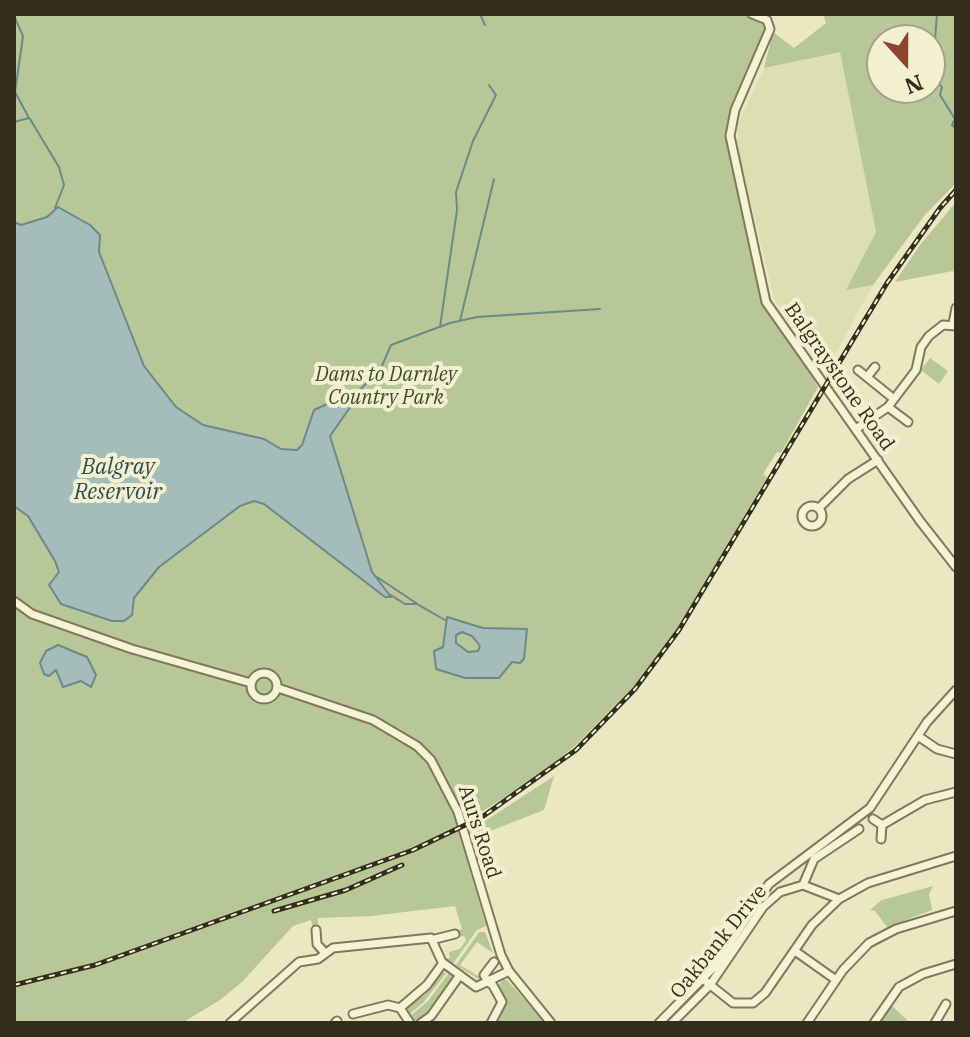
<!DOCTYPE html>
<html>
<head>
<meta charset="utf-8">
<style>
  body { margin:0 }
  #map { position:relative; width:970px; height:1037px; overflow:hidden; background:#eae7c2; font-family:"IBM Plex Serif",serif }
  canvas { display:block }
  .frame { position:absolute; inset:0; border:16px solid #332d1e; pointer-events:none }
  .north { position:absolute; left:866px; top:24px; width:80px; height:80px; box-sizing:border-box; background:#f2f0d1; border:2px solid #a6a289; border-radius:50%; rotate:159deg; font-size:22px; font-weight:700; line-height:32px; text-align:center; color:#332d1e }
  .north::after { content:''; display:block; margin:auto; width:28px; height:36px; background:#8c4430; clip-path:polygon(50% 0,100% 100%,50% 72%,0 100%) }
</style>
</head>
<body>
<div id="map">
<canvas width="970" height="1037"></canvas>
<div class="frame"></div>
<div class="north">N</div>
</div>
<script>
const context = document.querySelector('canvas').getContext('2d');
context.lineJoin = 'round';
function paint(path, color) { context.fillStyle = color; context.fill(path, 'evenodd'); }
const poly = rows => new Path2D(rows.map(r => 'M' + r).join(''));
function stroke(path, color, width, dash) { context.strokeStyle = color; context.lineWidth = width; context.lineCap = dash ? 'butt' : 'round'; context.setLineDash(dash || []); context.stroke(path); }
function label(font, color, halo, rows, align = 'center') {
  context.font = font + ' "IBM Plex Serif",serif'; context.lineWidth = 8; context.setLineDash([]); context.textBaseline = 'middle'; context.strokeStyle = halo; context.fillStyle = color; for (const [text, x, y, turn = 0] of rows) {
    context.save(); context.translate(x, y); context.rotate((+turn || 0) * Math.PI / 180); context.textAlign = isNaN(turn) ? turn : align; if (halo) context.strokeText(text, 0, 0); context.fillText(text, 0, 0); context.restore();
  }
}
const farmland = poly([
  [840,51,876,232,847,289,873,285,826,371,774,299,737,145,738,124,764,68]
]);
const green = poly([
  [14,14,744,14,767,24,743,90,728,117,729,138,764,297,818,387,781,453,777,452,763,474,767,477,678,629,636,684,574,747,535,779,457,827,486,926,477,930,452,965,445,959,450,958,449,952,460,949,466,940,464,936,440,940,462,929,455,906,371,916,318,918,318,928,313,929,311,920,293,926,242,982,220,1000,182,1023,14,1023],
  [823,14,956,14,956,183,924,216,873,285,846,290,876,232,840,52,764,68,773,32,794,48,826,23],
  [882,40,930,40,930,88,882,88],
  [956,202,956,278,953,271,895,282,920,245],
  [930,358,948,371,939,384,921,370],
  [554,776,544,810,472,838,470,831],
  [933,886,929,894,932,910,887,927,875,911,870,910,882,900],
  [479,932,485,932,493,953,477,942,460,965,483,979,480,980,456,965],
  [447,972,423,1003,408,1015,407,1005,425,995,440,973],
  [449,973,453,979,428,1010,429,1015,414,1023,409,1017,428,1001],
  [503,979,507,980,545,1023,494,1023,505,1002,497,987],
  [890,1004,908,1021,912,1023,877,1023]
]);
const water = poly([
  [58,207,90,225,100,235,99,252,144,366,176,407,203,425,264,439,281,449,297,450,302,445,314,410,349,394,358,396,330,436,372,572,391,597,385,597,264,504,254,501,240,506,159,567,134,598,132,615,124,621,112,621,61,604,49,585,59,572,55,561,28,516,14,506,14,222,21,225,47,217,58,207],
  [447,617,483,628,527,629,524,659,520,663,512,662,499,678,465,678,436,669,434,651,443,647,447,617],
  [462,632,472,636,480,646,478,651,468,652,456,643,456,635,462,632],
  [58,645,87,657,96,675,91,687,81,681,63,687,56,670,49,676,44,674,40,663,46,651,58,645]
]);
const stream = poly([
  [480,14,485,25],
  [937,14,933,65,935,80,942,87,940,95,955,119,952,125,956,129],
  [14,16,23,36,15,92,29,118,14,122],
  [30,119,59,167,64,185,55,208],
  [460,321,494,179],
  [440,327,457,210,456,192,473,141,496,95,489,85],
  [355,395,381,368,391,345,450,323,477,317,600,309],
  [377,577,416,603],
  [389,594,405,604,417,604,445,620]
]);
const minor = poly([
  [752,14,767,20,770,29,735,110,730,136,766,302,920,521,956,567],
  [953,324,956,308],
  [858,370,894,399],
  [867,377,875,367],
  [888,407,908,422],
  [856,429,888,407,916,370,921,347,929,336,943,325,956,326],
  '802 516a10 10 0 1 1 20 0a10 10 0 1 1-20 0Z',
  [819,508,848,479,878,460],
  [14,601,32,614,132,649,251,683],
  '251 686a13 13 0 1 1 26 0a13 13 0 1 1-26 0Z',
  [278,688,373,720,417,746,431,760,458,812,501,955,509,971,551,1023],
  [918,736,937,749,956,754],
  [873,819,882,825,925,800,956,792],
  [881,839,882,825],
  [803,885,814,859,859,829],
  [316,930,317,944,325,953],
  [435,939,455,934],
  [795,951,836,980],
  [704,980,733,1003,753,1003,765,993,812,925,839,899,868,883,956,856],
  [491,982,502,1002,491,1023],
  [489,983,484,975,494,962],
  [400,1008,427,985,443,963],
  [353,1014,388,1005,400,1008,410,1023],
  [230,1023,299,962,318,959,333,948,431,938,442,962,476,987,509,971],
  [335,1023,337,1021],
  [421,1023,431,1016,460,975],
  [659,1023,714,967,769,884,870,808,927,722,956,690],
  [672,1023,710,985,763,907,780,892,803,885,839,899],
  [807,1023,843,970,869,943,896,929,956,911],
  [874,1023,899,987,923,974,956,964],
  [935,1023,946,1004]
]);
const rail = poly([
  [274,911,346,890,402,865],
  [14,985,95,965,413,850,482,817,576,750,635,689,679,630,887,283,940,208,956,190]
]);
const parkNames = [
  ["Dams to Darnley",386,375],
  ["Country Park",386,398]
];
const streetNames = [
  ["Balgraystone Road",839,377,55],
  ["Aurs Road",479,832,72],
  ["Oakbank Drive",719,942,-51]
];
const waterNames = [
  ["Balgray",118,468],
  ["Reservoir",118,493]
];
paint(farmland, '#dcdfb0');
paint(green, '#b7c797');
paint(water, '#a4bdbb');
stroke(water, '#6c8a89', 2);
stroke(stream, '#6c8a89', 2);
stroke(minor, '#82785b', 11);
stroke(minor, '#f5f3d5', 7);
stroke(rail, '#332d1e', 5);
stroke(rail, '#f2f0d1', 2, [6]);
label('italic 20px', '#3b4e26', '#f2f0d1', parkNames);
label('20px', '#332d1e', '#f2f0d1', streetNames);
label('italic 22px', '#2e4c52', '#f2f0d1', waterNames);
</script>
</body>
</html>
